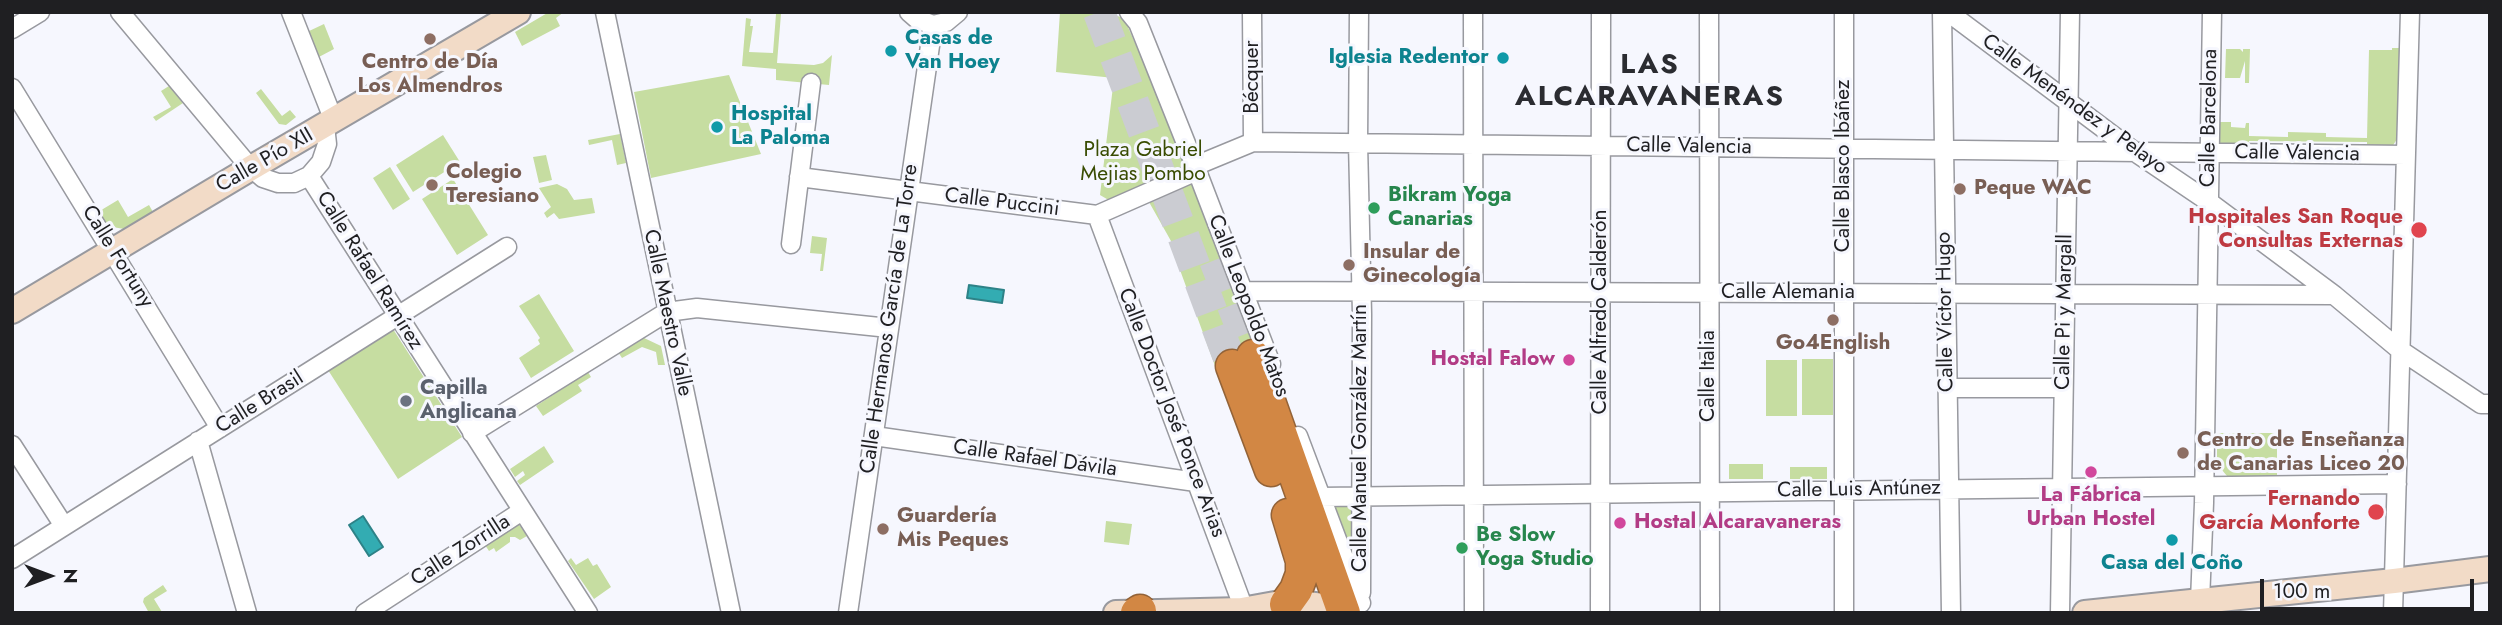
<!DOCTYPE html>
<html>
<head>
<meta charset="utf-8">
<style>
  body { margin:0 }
  #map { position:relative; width:2502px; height:625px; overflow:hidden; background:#f6f7fe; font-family:Jost,sans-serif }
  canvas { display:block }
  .frame { position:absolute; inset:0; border:14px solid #1f1f22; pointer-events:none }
  .north { position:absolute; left:14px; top:541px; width:70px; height:70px; -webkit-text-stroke:5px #f6f7fe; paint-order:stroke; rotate:90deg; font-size:19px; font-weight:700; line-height:28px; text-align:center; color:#1f1f22 }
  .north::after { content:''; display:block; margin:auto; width:24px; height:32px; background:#1f1f22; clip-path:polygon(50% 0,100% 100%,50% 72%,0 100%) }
  .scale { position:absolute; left:2260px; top:579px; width:214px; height:32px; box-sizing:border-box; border:4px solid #1f1f22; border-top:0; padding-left:9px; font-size:21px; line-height:24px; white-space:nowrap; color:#1f1f22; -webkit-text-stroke:5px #f6f7fe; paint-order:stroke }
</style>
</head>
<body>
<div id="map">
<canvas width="2502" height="625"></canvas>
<div class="frame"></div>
<div class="north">N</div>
<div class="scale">100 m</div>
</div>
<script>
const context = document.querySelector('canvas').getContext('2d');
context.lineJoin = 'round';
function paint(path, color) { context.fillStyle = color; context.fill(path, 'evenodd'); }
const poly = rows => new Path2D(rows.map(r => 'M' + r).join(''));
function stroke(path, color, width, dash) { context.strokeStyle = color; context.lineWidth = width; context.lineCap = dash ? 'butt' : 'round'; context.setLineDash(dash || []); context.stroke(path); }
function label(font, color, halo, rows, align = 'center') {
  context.font = font + ' Jost,sans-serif'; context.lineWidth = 6; context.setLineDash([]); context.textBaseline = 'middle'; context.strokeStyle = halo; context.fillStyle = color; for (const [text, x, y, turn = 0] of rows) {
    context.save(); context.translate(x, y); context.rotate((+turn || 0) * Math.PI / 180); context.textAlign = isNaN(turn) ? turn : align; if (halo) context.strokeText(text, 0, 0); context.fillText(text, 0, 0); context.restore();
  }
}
const green = poly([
  [549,12,564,12,556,18,560,26,522,46,515,32],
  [1060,12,1114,15,1124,18,1189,166,1261,357,1218,374,1176,259,1180,257,1149,202,1116,217,1112,202,1100,195,1114,78,1056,72],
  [776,14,781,14,777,63,814,65,823,63,832,55,829,85,776,80,776,69,742,66,746,18,751,19,750,26,753,26,749,52,773,53],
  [324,24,334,49,317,58,307,32],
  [2392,48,2399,48,2399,76,2397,139,2392,147,2367,150,2367,142,2249,141,2248,149,2221,147,2217,142,2217,122,2231,122,2231,127,2245,128,2246,123,2249,123,2249,136,2288,137,2288,132,2326,133,2326,137,2367,138,2369,50,2392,50],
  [2226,49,2240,49,2243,52,2243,49,2250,49,2249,83,2245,83,2245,61,2240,78,2225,78],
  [729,75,761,154,651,178,634,92],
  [169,86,183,103,156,121,153,117,171,107,161,91],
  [261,89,282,116,290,110,296,117,286,125,279,124,256,93],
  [620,134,626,163,617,165,612,140,589,145,588,140],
  [443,135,460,162,413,192,396,165],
  [546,155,552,180,539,183,533,157],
  [390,167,410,199,393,210,373,178],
  [453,179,488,235,457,255,422,199],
  [557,184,567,189,574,200,592,198,595,213,559,219,554,213,547,218,544,213,551,207,539,188],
  [118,200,128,217,149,205,153,212,124,229,107,226,98,212],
  [812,236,827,238,823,271,820,271,822,254,810,253],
  [539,294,574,351,531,378,519,358,540,344,538,340,540,338,519,306],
  [393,329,462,437,398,479,328,370],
  [642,337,661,346,665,365,658,365,656,352,642,347,622,358,618,352],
  [1802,359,1833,359,1833,415,1802,415],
  [1766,360,1797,360,1797,416,1766,416],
  [588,372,591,377,578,385,582,391,543,416,536,406],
  [2217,433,2277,433,2277,476,2227,476,2217,464],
  [544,446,554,462,520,485,517,481,525,475,523,471,515,477,510,469],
  [1729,464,1763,464,1763,479,1729,479],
  [1790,467,1827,467,1827,479,1790,479],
  [1354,502,1353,560,1333,507,1336,504],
  [1106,521,1132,524,1129,545,1104,542],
  [518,523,527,536,520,540,515,537,510,537,510,542,496,552,494,548,489,551,485,545],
  [571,558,576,565,588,558,593,566,597,564,611,587,594,599,568,561],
  [163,585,167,591,154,599,162,612,149,613,143,602,144,598]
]);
const water = poly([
  [969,285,1004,290,1002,303,967,298,969,285],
  [363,516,383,547,369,556,349,525,363,516]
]);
const highwayTunnel = poly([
  [1099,12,1232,366],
  [1215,260,1253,356]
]);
const street = poly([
  [120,12,248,165,263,178,278,183,294,183,309,176,321,162,327,144,325,126],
  [291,12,334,121],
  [605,12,731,613],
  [909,12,917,19,933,25],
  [1129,12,1138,23,1197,171,1271,364],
  [1252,12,1253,142],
  [1359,12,1358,143,1362,314,1361,593],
  [1473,12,1474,613],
  [1709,12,1710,613],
  [1844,12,1844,613],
  [1942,12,1951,613],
  [1948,12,2135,152,2209,202,2334,295,2400,350,2481,404,2490,404],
  [12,29,40,12],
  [12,88,220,428],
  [1195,166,1253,142,2406,155],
  [309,176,588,613],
  [799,177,1097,215],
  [1097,215,1241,601,1242,610],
  [1097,215,1197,171],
  [791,244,811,83],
  [1243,291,2334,295],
  [1947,388,2063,388],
  [472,433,667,312,697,308,889,328],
  [874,436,1196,482],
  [1298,436,1361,603],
  [198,441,247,613],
  [12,445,64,526],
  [1320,497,2397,484],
  [12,559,507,247],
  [365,613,522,511],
  [848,613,933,25,946,22,958,12],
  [1600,613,1601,12],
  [2060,613,2070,12],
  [2208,613,2200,601,2204,503,2212,12],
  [2393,613,2410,12]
]);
const secondary = poly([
  [12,311,251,168,518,12],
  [1116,613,1242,610,1275,604,1298,603,1323,606,1343,613],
  [2085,613,2394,581,2490,569]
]);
const highway = poly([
  [1253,356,1344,613],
  [1232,366,1271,470],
  [1286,604,1296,590,1302,574,1302,561,1288,515],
  [1137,613,1140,611]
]);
const markers = [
  [430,39,7,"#8d6e63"],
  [891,51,7,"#0f9aa8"],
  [1503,58,7,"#0f9aa8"],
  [717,127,7,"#0f9aa8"],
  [432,185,7,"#8d6e63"],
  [1960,189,7,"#8d6e63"],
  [1374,208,7,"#2e9e5b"],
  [2419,230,9,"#e0444e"],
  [1349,265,7,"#8d6e63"],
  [1833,320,7,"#8d6e63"],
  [1569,360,7,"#d1479c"],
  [406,401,7,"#6b7280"],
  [2183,453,7,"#8d6e63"],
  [2091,472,7,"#d1479c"],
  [2376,512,9,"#e0444e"],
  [1620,523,7,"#d1479c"],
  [883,529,7,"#8d6e63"],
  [2172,540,7,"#0f9aa8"],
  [1462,548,7,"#2e9e5b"]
];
const cultureNames = [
  ["Casas de",905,39],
  ["Van Hoey",905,63],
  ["Iglesia Redentor",1489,58,"right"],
  ["Hospital",731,115],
  ["La Paloma",731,139],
  ["Casa del Coño",2172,564,"center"]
];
const educationNames = [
  ["Centro de Día",430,63,"center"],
  ["Los Almendros",430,87,"center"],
  ["Colegio",446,173],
  ["Teresiano",446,197],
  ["Peque WAC",1974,189],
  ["Insular de",1363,253],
  ["Ginecología",1363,277],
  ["Go4English",1833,344,"center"],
  ["Centro de Enseñanza",2197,441],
  ["de Canarias Liceo 20",2197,465],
  ["Guardería",897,517],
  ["Mis Peques",897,541]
];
const streetNames = [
  ["Bécquer",1253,77,-90],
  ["Calle Menéndez y Pelayo",2074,105,36],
  ["Calle Barcelona",2210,118,-89],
  ["Calle Valencia",1689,147,1],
  ["Calle Valencia",2297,154,1],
  ["Calle Pío XII",265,161,-30],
  ["Calle Blasco Ibáñez",1844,166,-90],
  ["Calle Puccini",1002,203,7],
  ["Calle Fortuny",117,257,58],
  ["Calle Rafael Ramírez",369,271,58],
  ["Calle Alemania",1788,293],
  ["Calle Leopoldo Matos",1248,306,69],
  ["Calle Alfredo Calderón",1601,312,-90],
  ["Calle Víctor Hugo",1946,312,-91],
  ["Calle Pi y Margall",2065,312,-89],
  ["Calle Maestro Valle",667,313,78],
  ["Calle Hermanos García de La Torre",890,319,-82],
  ["Calle Italia",1709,376,-90],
  ["Calle Brasil",260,403,-32],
  ["Calle Doctor José Ponce Arias",1171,413,69],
  ["Calle Manuel González Martín",1361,438,-90],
  ["Calle Rafael Dávila",1035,459,8],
  ["Calle Luis Antúnez",1859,490,-1],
  ["Calle Zorrilla",461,551,-33]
];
const parkNames = [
  ["Plaza Gabriel",1143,151],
  ["Mejias Pombo",1143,175]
];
const leisureNames = [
  ["Bikram Yoga",1388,196],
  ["Canarias",1388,220],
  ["Be Slow",1476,536],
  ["Yoga Studio",1476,560]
];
const healthNames = [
  ["Hospitales San Roque",2403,218],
  ["Consultas Externas",2403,242],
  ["Fernando",2360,500],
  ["García Monforte",2360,524]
];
const hotelNames = [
  ["Hostal Falow",1555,360],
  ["La Fábrica",2091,496,"center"],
  ["Urban Hostel",2091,520,"center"],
  ["Hostal Alcaravaneras",1634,523,"left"]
];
const worshipNames = [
  ["Capilla",420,389],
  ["Anglicana",420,413]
];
const districtNames = [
  ["LAS",1650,66],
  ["ALCARAVANERAS",1650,98]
];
paint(green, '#c6dda1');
paint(water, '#33acb2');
stroke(water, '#2d8287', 2);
stroke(highwayTunnel, '#cbccd2', 32, [32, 16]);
stroke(street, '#98999f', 21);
stroke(secondary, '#98999f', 28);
stroke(highway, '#936338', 35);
stroke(street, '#fff', 18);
stroke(secondary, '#f2dbc7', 24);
stroke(highway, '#d28744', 32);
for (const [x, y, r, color] of markers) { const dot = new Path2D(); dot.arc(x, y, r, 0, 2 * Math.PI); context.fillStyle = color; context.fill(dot); stroke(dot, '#f6f7fe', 2.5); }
label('bold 21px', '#0d838f', '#f6f7fe', cultureNames, 'left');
label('bold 21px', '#785e54', '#f6f7fe', educationNames, 'left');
label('21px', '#1f1f22', '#f6f7fe', streetNames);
label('21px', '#394c02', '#f6f7fe', parkNames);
label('bold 21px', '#27864d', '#f6f7fe', leisureNames, 'left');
label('bold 21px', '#be3a42', '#f6f7fe', healthNames, 'right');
label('bold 21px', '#b23c85', '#f6f7fe', hotelNames, 'right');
label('bold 21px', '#5b616d', '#f6f7fe', worshipNames, 'left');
context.letterSpacing = '2px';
label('bold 28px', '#2b2c31', '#f6f7fe', districtNames);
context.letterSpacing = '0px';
</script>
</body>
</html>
